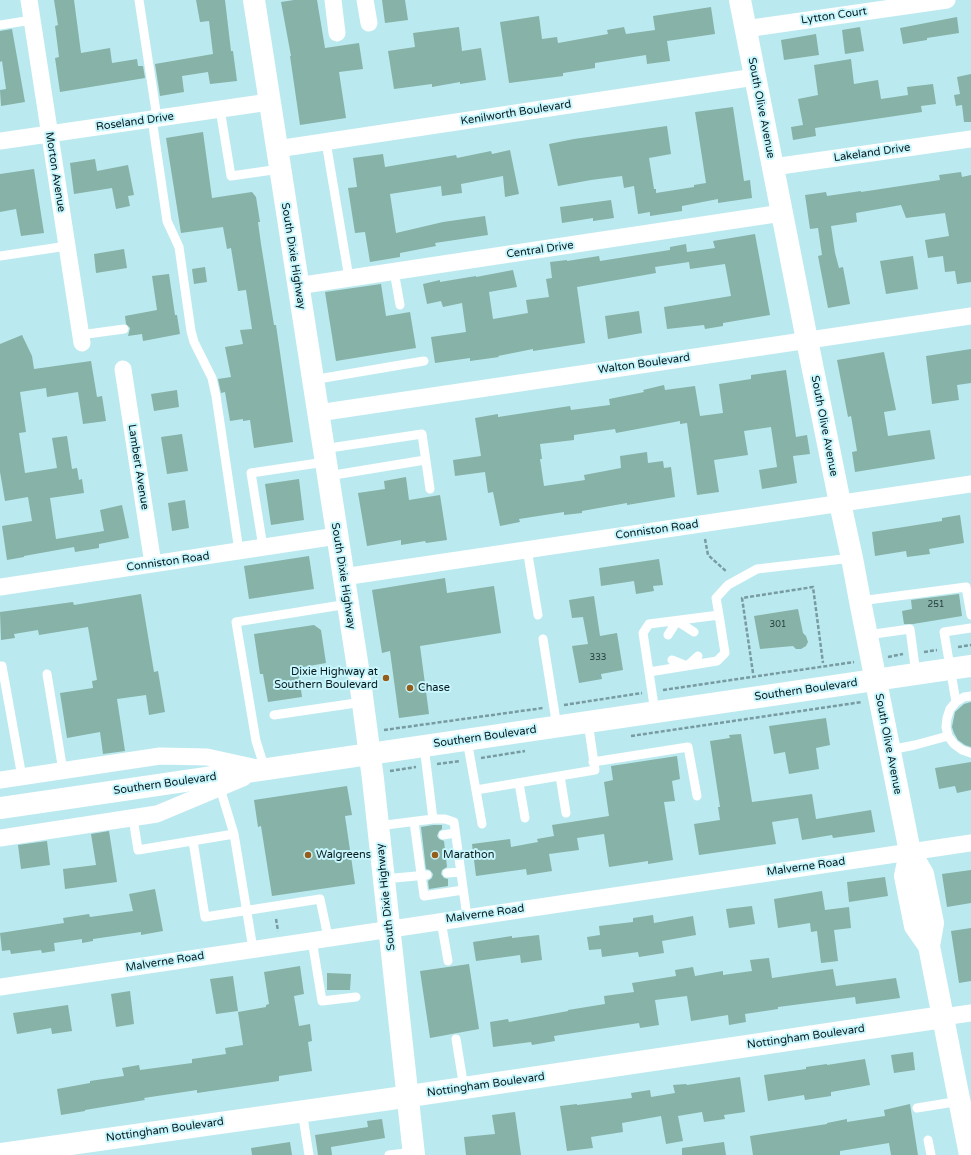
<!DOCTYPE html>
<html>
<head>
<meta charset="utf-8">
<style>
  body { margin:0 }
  canvas { display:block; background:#bae9ef }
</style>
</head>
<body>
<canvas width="971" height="1155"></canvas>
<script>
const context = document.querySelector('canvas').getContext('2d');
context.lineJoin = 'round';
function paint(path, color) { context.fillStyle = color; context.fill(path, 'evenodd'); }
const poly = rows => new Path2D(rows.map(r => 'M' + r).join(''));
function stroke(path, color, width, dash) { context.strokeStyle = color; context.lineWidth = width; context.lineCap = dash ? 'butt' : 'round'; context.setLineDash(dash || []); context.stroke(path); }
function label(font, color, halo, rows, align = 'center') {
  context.font = font + ' "Varela Round",sans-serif'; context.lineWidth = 4; context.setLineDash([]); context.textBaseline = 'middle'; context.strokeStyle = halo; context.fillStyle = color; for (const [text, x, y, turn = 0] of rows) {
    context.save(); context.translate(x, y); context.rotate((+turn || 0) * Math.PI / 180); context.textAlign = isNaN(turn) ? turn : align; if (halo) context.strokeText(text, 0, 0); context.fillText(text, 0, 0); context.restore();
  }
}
const building = poly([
  [54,0,74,0,81,53,110,48,112,63,137,59,138,66,143,66,145,78,60,92,55,58,59,57,55,26,58,25],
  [196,0,225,0,231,51,233,51,237,81,210,84,208,72,182,76,184,92,160,96,155,64,213,54,209,21,200,22],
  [294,0,317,0,325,48,359,43,363,69,339,72,346,118,300,125,290,56,291,56,281,2],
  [382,0,405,0,408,20,385,23],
  [711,7,715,34,667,41,670,61,647,64,646,55,595,63,595,68,563,73,563,76,509,83,500,22,539,16,542,39,557,37,558,43,608,34,607,30,624,27,626,34,655,30,653,16],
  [957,17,959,33,927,38,927,40,903,44,900,28],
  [459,27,462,51,481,48,486,80,460,84,460,82,432,87,432,84,394,89,388,51,415,47,413,33],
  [860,27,864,51,845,54,842,30],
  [12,29,25,102,1,106,0,90,6,89,2,61,0,62,0,31],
  [816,34,819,55,784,60,781,40],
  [851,59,854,84,878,80,881,99,908,95,907,87,933,84,936,104,921,106,922,112,815,128,816,136,793,140,791,127,803,125,798,99,818,95,814,65],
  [971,74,971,122,964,122,962,105,956,106,954,95,960,94,957,77],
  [733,107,744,181,750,180,752,198,718,203,718,199,682,206,682,211,650,216,650,212,638,214,634,186,624,188,622,176,591,180,558,186,549,144,574,139,667,126,671,154,649,158,654,189,656,189,656,193,694,187,694,185,706,183,695,112],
  [203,132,212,198,252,192,256,197,260,222,258,222,261,244,274,325,276,325,293,442,254,448,250,420,243,421,243,419,230,421,225,392,221,393,218,379,231,377,225,347,243,344,240,330,252,329,246,290,238,291,231,248,227,249,223,227,181,233,166,138],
  [510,150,519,194,505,197,503,176,461,184,462,193,442,196,441,186,390,194,396,233,443,222,485,216,488,235,435,243,436,246,400,253,400,257,370,262,365,232,355,233,348,188,357,187,353,158,383,154,385,167,456,155,457,158,491,151,492,154],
  [95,159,97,171,128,165,134,195,128,196,130,206,116,209,112,188,74,194,70,163],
  [34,169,44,233,21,236,16,209,0,212,0,174],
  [961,172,962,177,971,175,971,282,957,284,955,271,945,272,943,256,928,258,925,240,949,236,945,213,906,218,901,205,856,213,857,222,831,226,835,253,839,268,843,267,850,304,828,308,818,256,822,255,818,228,810,229,805,195,826,192,827,196,861,191,861,192,940,180,939,175],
  [611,200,614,218,593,221,593,218,562,223,560,207],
  [755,234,770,315,723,323,723,326,705,329,704,325,667,329,664,307,731,296,725,264,690,269,689,262,655,267,656,273,577,287,585,343,533,351,533,349,498,356,499,357,470,361,470,358,435,363,431,337,466,332,462,303,443,307,441,301,427,304,423,284,440,280,440,282,476,276,476,277,513,270,517,287,489,292,493,319,528,313,526,300,549,297,546,279,552,278,550,262,567,260,567,261,599,256,600,261,670,250,670,247,686,244,687,252,715,248,713,241],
  [124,249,127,268,96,273,94,254],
  [913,256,918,289,886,294,880,261],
  [205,267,207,282,194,284,192,269],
  [169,274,175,315,177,315,180,334,143,341,142,334,128,336,130,328,126,324,125,316,157,310,152,276],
  [381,284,386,316,410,312,416,348,336,361,325,292],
  [639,311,642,333,608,339,605,316],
  [22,335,32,356,34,369,91,361,97,397,102,396,106,421,83,424,78,392,47,397,46,388,20,392,26,432,19,433,25,473,57,468,52,438,67,436,72,469,77,468,79,480,82,479,84,493,50,498,56,539,104,531,100,510,122,505,129,538,99,544,99,548,75,552,74,547,24,556,24,557,7,560,2,526,32,521,28,497,5,501,0,472,0,344],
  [971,349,971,383,957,385,959,400,932,404,926,356],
  [884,352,896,410,884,412,888,436,930,430,935,459,855,472,852,452,857,451,851,416,848,417,837,360],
  [786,370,796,437,807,435,810,454,793,456,797,483,762,489,759,470,777,467,771,427,744,431,748,455,714,460,719,492,697,495,687,423,680,424,680,421,616,433,615,429,574,435,574,440,540,444,542,459,540,459,544,486,585,480,584,475,621,468,620,456,647,452,648,463,663,461,664,468,671,467,675,497,627,505,627,503,582,511,582,513,564,515,564,512,519,519,520,522,500,526,493,492,488,493,485,472,455,476,453,460,481,456,475,418,498,414,498,417,570,406,571,410,610,405,609,399,644,392,643,390,664,385,665,390,695,386,700,416,723,413,719,384,751,379,751,375],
  [177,390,179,407,154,411,151,394],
  [182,434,188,471,167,474,161,437],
  [406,477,409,500,440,495,447,540,426,543,425,541,401,545,401,540,367,546,358,493,385,489,384,481],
  [299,479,304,520,271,525,265,484],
  [185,500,189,528,172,531,168,503],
  [960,515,964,543,929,549,930,554,907,557,906,551,875,556,872,532,942,521,942,518],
  [309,556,314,589,249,599,244,566],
  [659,559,663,585,653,586,654,591,636,594,634,581,601,586,599,568],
  [445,578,447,593,494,586,501,633,420,646,429,714,399,718,390,651,382,653,372,590],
  [141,594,154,672,158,671,165,712,149,715,146,695,117,699,125,751,103,754,100,732,67,738,60,693,93,688,92,681,97,680,88,627,39,635,38,630,14,634,15,638,1,640,0,612,73,602,74,605],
  [959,594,962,616,913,624,904,624,902,611,912,609,911,600],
  [594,596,600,636,617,633,623,670,601,674,602,679,579,683,572,646,588,644,583,617,572,618,569,600],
  [798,609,803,633,806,636,808,642,806,646,801,649,796,649,793,646,760,649,754,616],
  [314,625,321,630,326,663,298,668,302,697,268,702,263,674,260,674,254,634],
  [971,702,971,747,965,745,958,740,954,733,952,727,955,712,964,704],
  [826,718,830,745,816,748,819,769,789,774,785,752,774,754,769,726],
  [741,734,752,802,812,794,816,819,871,810,875,832,833,838,832,835,802,840,798,818,772,822,776,844,699,855,694,824,720,820,718,807,720,807,710,741,730,738,729,735],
  [677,756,680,779,672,781,675,801,664,802,673,860,648,864,648,861,609,867,604,834,577,838,579,850,549,854,552,871,527,875,526,869,476,876,472,844,510,839,511,847,538,842,537,839,554,836,552,825,609,816,604,782,613,780,611,766],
  [971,762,971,790,957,793,955,786,939,789,935,768],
  [347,786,352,815,345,816,355,884,272,896,261,826,258,827,254,800],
  [433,825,442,825,442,829,439,831,437,836,439,839,444,841,447,867,442,870,441,874,444,878,448,879,448,886,429,889,428,881,432,878,433,874,430,870,426,869,421,827],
  [109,831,117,882,65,889,63,869,96,865,91,834],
  [47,841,50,865,21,869,18,845],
  [971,870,971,903,947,907,942,874],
  [885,877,888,896,849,902,847,882],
  [155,889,163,931,141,935,141,932,93,939,93,941,82,943,82,939,54,943,55,951,42,953,41,950,11,954,10,950,2,951,0,933,64,923,63,918,89,914,90,917,133,911,129,894],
  [822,891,825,910,849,907,851,928,834,930,838,961,821,963,817,931,811,932,810,923,778,928,774,899],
  [752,906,755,924,729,928,726,909],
  [653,915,654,923,693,916,696,935,662,941,664,953,639,957,638,952,602,957,601,949,589,950,587,937,600,935,599,926,633,922,633,918],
  [971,928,971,981,959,983,951,931],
  [539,935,542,960,521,963,520,955,476,961,473,942,512,936,512,938],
  [769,958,772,978,833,969,836,986,896,978,900,998,856,1004,855,997,778,1007,778,1009,745,1014,746,1022,729,1025,728,1015,691,1021,687,996,655,1000,659,1025,640,1028,639,1023,554,1036,555,1041,532,1045,531,1042,493,1047,490,1022,508,1019,509,1022,568,1011,568,1010,605,1004,604,996,634,992,632,983,676,976,675,970,693,967,695,976,723,971,723,975,752,971,750,960],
  [469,964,479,1029,430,1038,420,971],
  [300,966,304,994,294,996,299,1026,310,1024,312,1041,308,1042,312,1071,279,1076,279,1081,197,1093,197,1090,144,1098,145,1100,85,1110,85,1111,61,1115,57,1089,90,1083,90,1081,124,1076,122,1068,139,1065,140,1070,192,1063,192,1059,226,1054,225,1048,243,1045,238,1012,266,1007,266,1005,269,1004,264,972],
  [327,973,351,974,350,990,327,990],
  [233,976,238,1011,216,1014,210,979],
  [130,991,134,1024,116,1027,111,994],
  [68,1005,72,1031,52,1034,51,1028,17,1034,13,1013],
  [913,1052,915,1070,894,1073,891,1055],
  [865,1059,870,1085,831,1092,831,1096,805,1100,804,1095,768,1101,764,1075,806,1069,806,1067,827,1064,827,1065],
  [740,1077,745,1112,724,1115,725,1119,704,1122,702,1112,678,1116,683,1141,666,1144,661,1116,622,1123,623,1132,591,1137,593,1148,567,1151,560,1106,577,1104,577,1105,632,1098,631,1093,650,1090,651,1097,675,1093,673,1085,686,1084,687,1085],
  [910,1104,918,1155,891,1155,889,1143,840,1151,840,1155,753,1155,750,1136,827,1124,827,1123,847,1119,847,1122,885,1116,884,1110],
  [515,1112,521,1155,466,1155,464,1137,495,1134,492,1115],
  [382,1119,385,1138,331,1147,332,1155,318,1155,315,1135,368,1127,367,1121],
  [290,1142,292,1155,252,1155,251,1148],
  [724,1142,726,1155,682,1155,682,1148]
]);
const path = poly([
  [705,539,708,555,727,572],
  [958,647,971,645],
  [924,652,937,650],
  [888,657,903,654],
  [753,673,742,598,813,587,823,663],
  [663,690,854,662],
  [564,705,642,693],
  [384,730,543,708],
  [631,736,862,702],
  [481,758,525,751],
  [437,764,460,761],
  [390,771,416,767],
  [276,919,278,931]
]);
const lane = poly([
  [139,0,157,118],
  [0,25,32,20],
  [220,109,231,176,280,169],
  [152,119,167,221,179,247,191,331,194,342,212,378,216,396,239,551],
  [326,142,349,278],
  [0,256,67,246],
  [394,271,400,305],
  [80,335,124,329],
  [312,380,424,361],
  [323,449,422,434,430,489],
  [328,476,425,460],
  [263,547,251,473,325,462],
  [527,549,538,615],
  [860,601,966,587,971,615],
  [668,635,677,621,694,632],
  [867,635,910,629,916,674],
  [543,639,557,727],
  [672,660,687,666,698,656],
  [0,666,2,666,22,777],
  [649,672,717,661,725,653,719,615],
  [47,674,63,771],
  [971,696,964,697,956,702,950,709,947,718,946,727,948,736,954,744,962,750,971,753],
  [956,702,944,632,971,628],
  [655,712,643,633,649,624,719,615,716,598,728,585,757,569,852,558],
  [274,715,363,702],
  [467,740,482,824],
  [424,746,433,819,445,819,454,822,467,917],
  [890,750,915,745,948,736],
  [593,762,688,747,697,796],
  [265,769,256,741,236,622,348,604],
  [560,776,566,813],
  [519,783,525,818],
  [220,788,234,834],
  [476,790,595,770,588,722],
  [133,818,138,850,234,834,253,949],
  [414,822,424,896,463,890],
  [378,826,433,819],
  [443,835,455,833],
  [193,841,205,917,320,899,328,937],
  [447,873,461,872],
  [384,879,427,875],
  [441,921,448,961],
  [312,940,322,1001,356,997],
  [456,1039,464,1088],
  [917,1108,960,1101],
  [302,1111,309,1155],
  [928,1140,931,1155],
  [389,1155,414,1152]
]);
const street = poly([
  [29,0,82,343],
  [333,0,337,33],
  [365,0,369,23],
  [745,29,947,0],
  [0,141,269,102],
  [277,149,755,77],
  [773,167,971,139],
  [297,286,782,213],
  [123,369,153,564],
  [318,413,971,316],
  [343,577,971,484],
  [0,587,337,536],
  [0,780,160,756,207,757,257,768],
  [0,838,157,814,243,778],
  [0,987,971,843],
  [943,1017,971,1013]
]);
const secondary = poly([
  [740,0,807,340,840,503,852,558,860,601,910,852,923,874,933,923,929,946,970,1155],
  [910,852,905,876,915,926,929,946],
  [0,1154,383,1100,943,1017]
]);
const primary = poly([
  [254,0,360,681,373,779,414,1155],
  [0,808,971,666]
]);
const markers = [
  [386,678,4,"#965c1a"],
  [410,688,4,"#965c1a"],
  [308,855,4,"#965c1a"],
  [435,855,4,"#965c1a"]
];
const numberNames = [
  ["251",936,605],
  ["301",778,625],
  ["333",598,658]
];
const streetNames = [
  ["Lytton Court",834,16,-8],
  ["South Olive Avenue",761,108,79],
  ["Kenilworth Boulevard",516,113,-9],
  ["Roseland Drive",135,122,-8],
  ["Lakeland Drive",872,153,-8],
  ["Morton Avenue",55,172,81],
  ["Central Drive",540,250,-8],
  ["South Dixie Highway",293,256,81],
  ["Walton Boulevard",644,364,-8],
  ["South Olive Avenue",824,426,79],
  ["Lambert Avenue",138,467,81],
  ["Conniston Road",657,530,-8],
  ["Conniston Road",168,562,-8],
  ["South Dixie Highway",343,576,81],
  ["Southern Boulevard",806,690,-8],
  ["Southern Boulevard",485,737,-8],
  ["South Olive Avenue",888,744,79],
  ["Southern Boulevard",165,784,-8],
  ["Malverne Road",806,867,-8],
  ["South Dixie Highway",386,897,-96],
  ["Malverne Road",485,914,-8],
  ["Malverne Road",165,962,-9],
  ["Nottingham Boulevard",806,1037,-8],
  ["Nottingham Boulevard",486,1085,-8],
  ["Nottingham Boulevard",165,1130,-8]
];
const poiNames = [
  ["Dixie Highway at",378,672,"right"],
  ["Southern Boulevard",378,685,"right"],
  ["Chase",418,688],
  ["Walgreens",316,855],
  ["Marathon",443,855]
];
paint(building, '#87b2a7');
stroke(path, '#779ba0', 2.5, [4, 2]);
stroke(lane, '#fff', 9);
stroke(street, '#fff', 17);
stroke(secondary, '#fff', 22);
stroke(primary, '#fff', 22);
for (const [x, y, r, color] of markers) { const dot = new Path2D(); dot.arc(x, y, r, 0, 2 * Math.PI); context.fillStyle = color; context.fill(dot); stroke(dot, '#c7f6fd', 1.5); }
label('9px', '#284040', null, numberNames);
label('11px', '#081a1d', '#c7f6fd', streetNames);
label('11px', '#081a1d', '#c7f6fd', poiNames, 'left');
</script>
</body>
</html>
